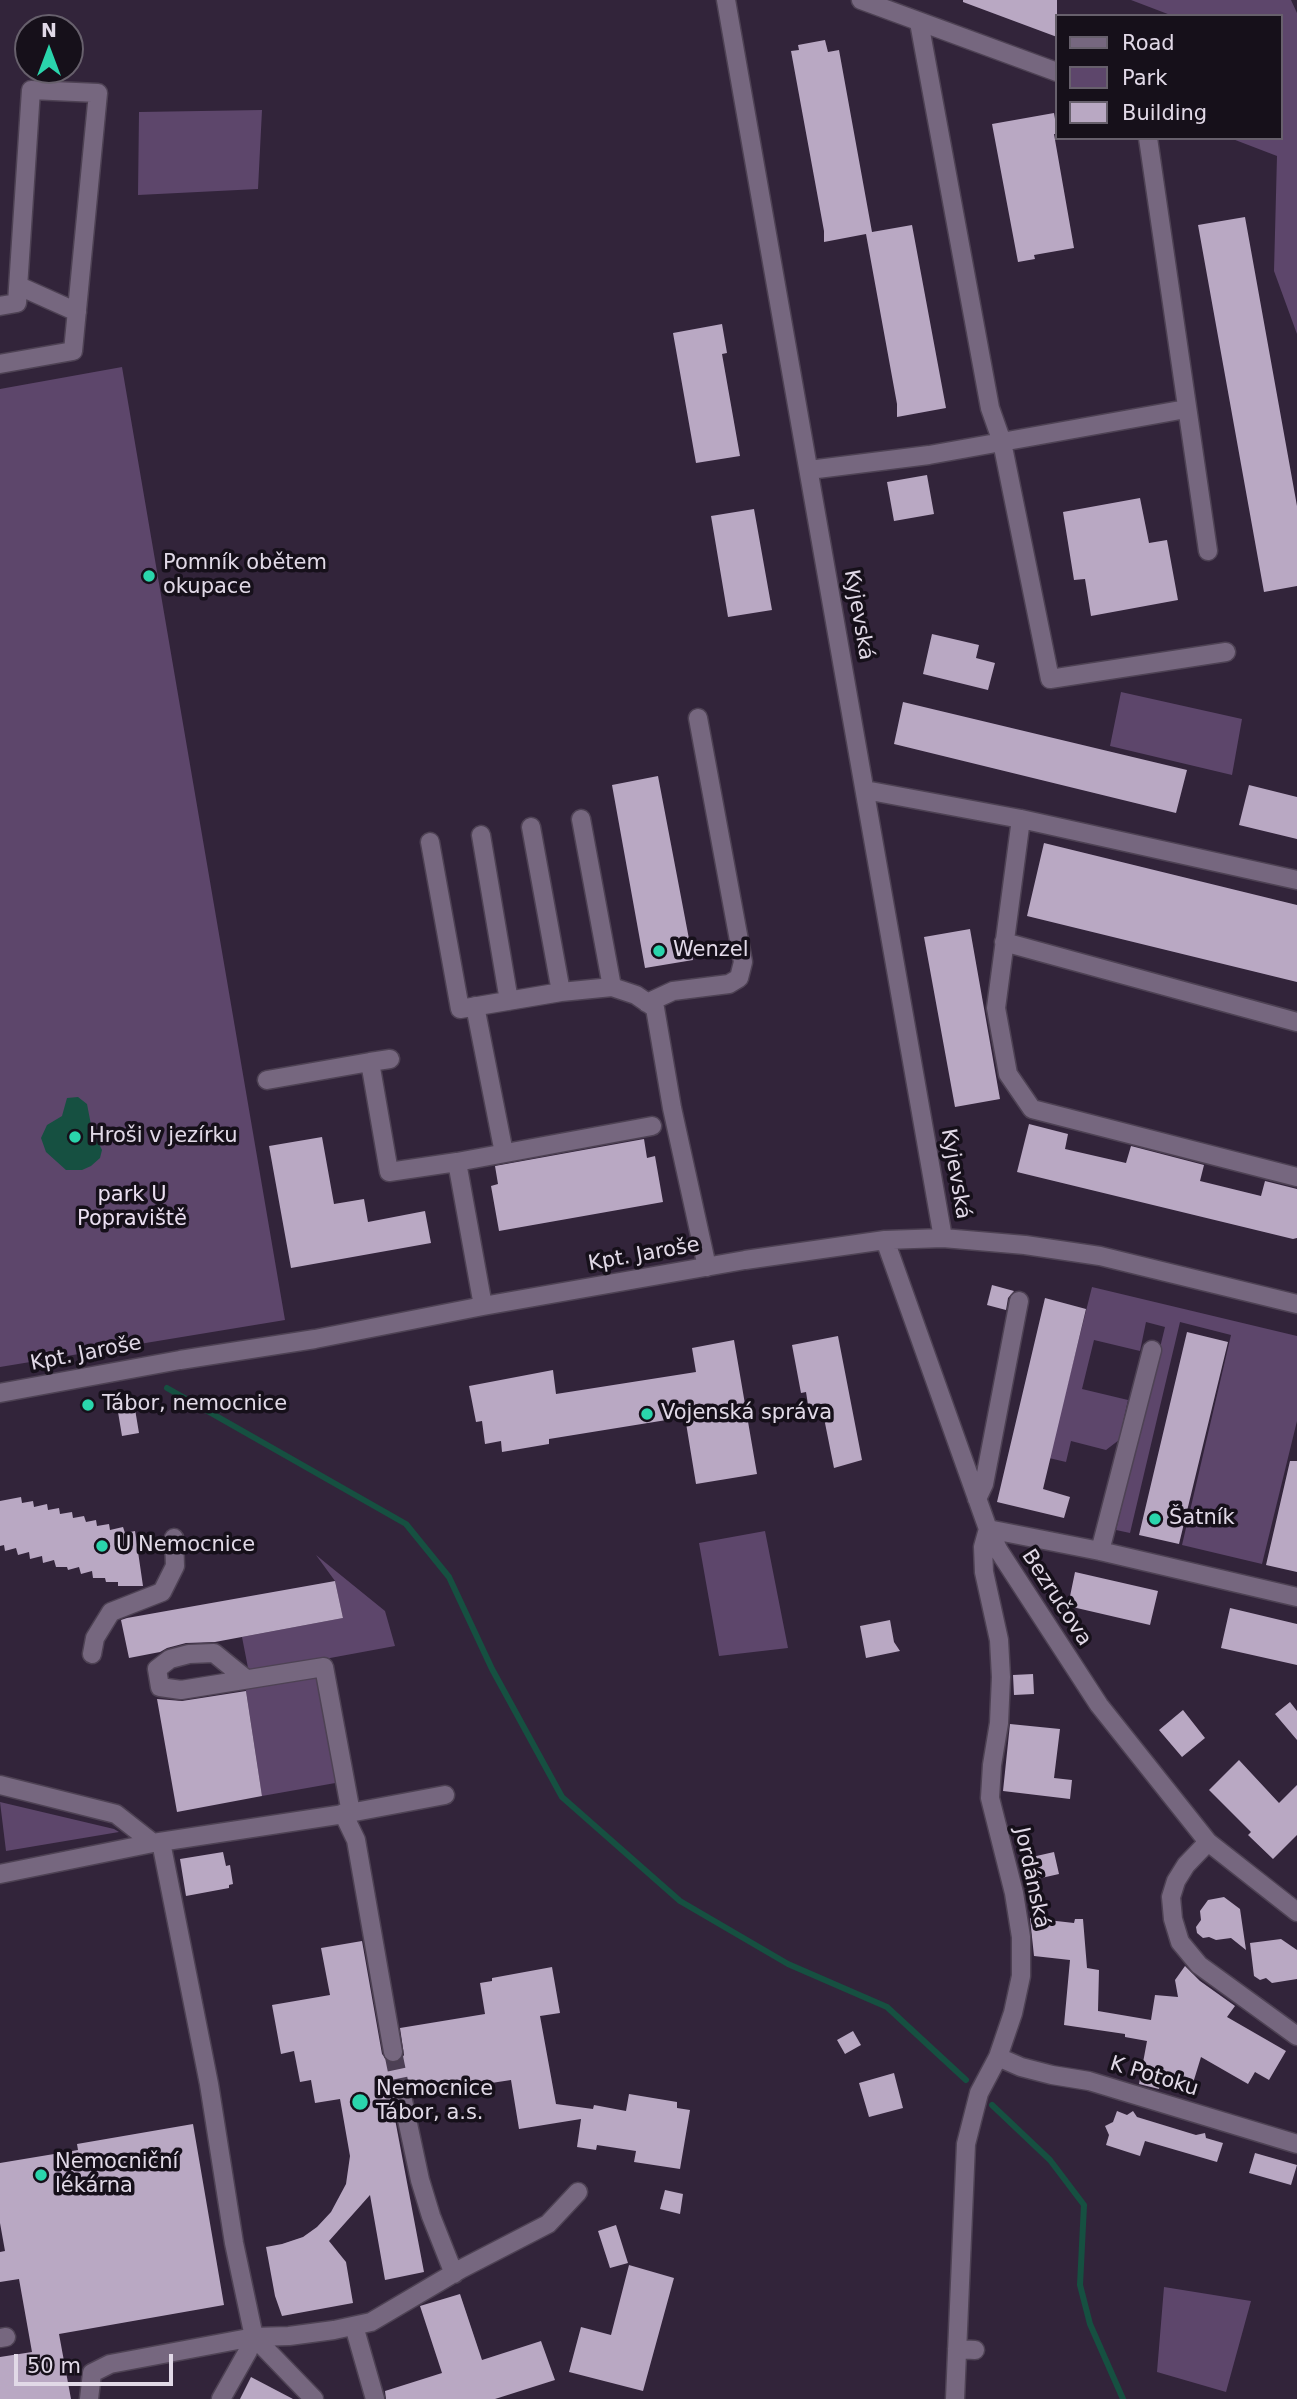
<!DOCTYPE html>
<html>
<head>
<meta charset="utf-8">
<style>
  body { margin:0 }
  #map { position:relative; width:1297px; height:2399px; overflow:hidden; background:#32243a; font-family:"DejaVu Sans",sans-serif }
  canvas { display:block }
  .legend { position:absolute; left:1055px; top:14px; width:228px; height:126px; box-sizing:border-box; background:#16101a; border:2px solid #67606c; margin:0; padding:9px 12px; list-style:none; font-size:21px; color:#e1d9e7 }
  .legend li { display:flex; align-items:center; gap:14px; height:35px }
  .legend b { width:35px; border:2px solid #67606c }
  .north { position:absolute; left:14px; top:14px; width:70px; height:70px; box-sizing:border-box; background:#16101a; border:2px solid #67606c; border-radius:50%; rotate:0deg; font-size:19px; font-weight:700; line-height:28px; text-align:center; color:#e1d9e7 }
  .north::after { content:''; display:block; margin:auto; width:24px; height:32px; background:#2ad5ac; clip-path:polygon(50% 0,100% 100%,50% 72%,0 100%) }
  .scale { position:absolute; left:14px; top:2354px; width:159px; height:32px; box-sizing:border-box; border:4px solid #e1d9e7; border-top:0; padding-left:9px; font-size:21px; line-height:24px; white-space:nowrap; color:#e1d9e7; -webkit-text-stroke:5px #16101a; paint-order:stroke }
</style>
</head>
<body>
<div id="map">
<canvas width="1297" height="2399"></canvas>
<ul class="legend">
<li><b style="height:9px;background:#76677f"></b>Road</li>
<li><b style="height:19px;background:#5d466b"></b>Park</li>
<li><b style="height:19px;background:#b9a8c3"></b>Building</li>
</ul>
<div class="north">N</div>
<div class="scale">50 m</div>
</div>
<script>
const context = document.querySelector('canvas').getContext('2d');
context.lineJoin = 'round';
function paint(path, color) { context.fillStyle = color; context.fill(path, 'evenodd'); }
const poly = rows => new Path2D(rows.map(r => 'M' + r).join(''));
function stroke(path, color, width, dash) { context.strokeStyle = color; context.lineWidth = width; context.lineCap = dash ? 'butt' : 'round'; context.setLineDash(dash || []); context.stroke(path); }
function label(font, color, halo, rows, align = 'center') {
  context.font = font + ' "DejaVu Sans",sans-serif'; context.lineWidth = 7; context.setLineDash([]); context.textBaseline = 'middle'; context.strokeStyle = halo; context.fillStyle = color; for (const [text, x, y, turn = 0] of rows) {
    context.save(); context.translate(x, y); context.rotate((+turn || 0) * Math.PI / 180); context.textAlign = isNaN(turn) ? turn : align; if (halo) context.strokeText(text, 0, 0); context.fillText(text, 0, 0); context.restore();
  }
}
const green = poly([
  [1131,0,1291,0,1297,13,1297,334,1274,271,1277,156,1230,138,1281,138,1281,16,1173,16],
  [262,110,258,189,138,195,139,112],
  [122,367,285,1320,0,1367,0,389],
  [1121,692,1242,719,1232,775,1110,746],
  [1092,1287,1297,1336,1297,1421,1262,1564,1182,1545,1231,1335,1180,1322,1130,1533,1116,1530,1165,1327,1146,1322,1140,1351,1094,1340,1082,1389,1128,1400,1119,1440,1106,1450,1071,1441,1066,1462,1049,1458],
  [765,1531,788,1648,719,1656,699,1543],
  [316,1555,385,1611,395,1646,249,1673,242,1637,343,1618,335,1581],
  [321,1671,341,1782,262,1796,245,1684],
  [0,1802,114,1829,119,1832,6,1851],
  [1164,2287,1251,2301,1226,2392,1157,2372]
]);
const water = poly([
  [78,1097,87,1104,92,1130,102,1150,100,1158,91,1166,82,1170,66,1170,46,1152,41,1138,47,1125,62,1116,67,1098]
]);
const stream = poly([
  [167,1388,406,1524,449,1577,492,1669,562,1797,680,1901,788,1964,887,2007,966,2080],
  [992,2105,1050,2160,1084,2205,1080,2285,1090,2324,1123,2399]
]);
const building = poly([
  [963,0,1057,0,1057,37,963,2],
  [825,40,828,52,839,50,872,232,912,225,946,408,897,417,897,404,866,234,824,242,824,231,791,51,799,50,798,45],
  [1054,113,1057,131,1057,134,1054,134,1074,248,1034,255,1035,259,1018,262,992,124],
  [1245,217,1297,506,1297,586,1264,592,1198,225],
  [722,324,727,353,722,354,740,456,696,463,673,333],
  [927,475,934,514,894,521,887,482],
  [1140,498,1149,543,1167,540,1178,600,1091,616,1085,579,1074,580,1063,512],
  [754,509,772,610,728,617,711,516],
  [932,634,979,645,976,658,995,663,988,690,923,674],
  [903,702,1187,770,1176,813,894,744],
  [658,776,693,960,645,968,612,785],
  [1249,785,1297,797,1297,839,1239,825],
  [1044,843,1297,905,1297,982,1027,916],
  [970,929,1000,1099,955,1107,924,937],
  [1029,1124,1068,1134,1065,1149,1126,1163,1131,1146,1204,1165,1200,1181,1261,1196,1265,1181,1297,1189,1297,1238,1293,1239,1017,1172],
  [322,1137,334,1204,364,1199,368,1222,425,1211,431,1243,291,1268,269,1146],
  [644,1139,647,1158,655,1156,663,1202,499,1231,491,1186,498,1184,495,1166],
  [992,1285,1014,1291,1008,1298,1006,1310,987,1305],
  [1045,1298,1086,1309,1043,1489,1070,1497,1064,1518,997,1502],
  [1187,1332,1228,1342,1179,1544,1139,1535],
  [838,1336,862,1460,834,1468,822,1408,809,1411,806,1392,801,1393,792,1345],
  [734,1340,757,1474,696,1484,685,1417,549,1439,549,1444,502,1452,501,1441,485,1444,482,1421,476,1422,469,1386,553,1370,556,1394,696,1372,692,1348],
  [134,1403,139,1433,122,1436,117,1406],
  [1290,1461,1297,1461,1297,1572,1266,1565],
  [21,1497,22,1503,33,1501,34,1507,47,1504,48,1510,59,1508,60,1514,72,1512,73,1518,84,1516,86,1522,96,1520,97,1526,109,1524,110,1530,123,1527,125,1533,135,1531,143,1586,118,1586,118,1582,106,1582,105,1578,93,1578,92,1571,81,1574,79,1567,68,1570,67,1567,56,1567,54,1560,43,1563,42,1556,30,1559,29,1552,18,1555,16,1548,5,1551,4,1545,0,1546,0,1501],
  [1075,1572,1158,1591,1150,1625,1068,1606],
  [335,1581,343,1618,215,1642,186,1643,167,1648,160,1652,129,1658,121,1620,127,1618],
  [1230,1608,1297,1624,1297,1665,1221,1648],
  [890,1620,894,1642,900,1651,866,1658,860,1626],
  [1033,1674,1034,1694,1014,1695,1013,1675],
  [246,1691,262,1796,177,1812,157,1699,182,1701],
  [1290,1702,1297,1711,1297,1740,1275,1714],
  [1183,1710,1205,1738,1182,1757,1159,1730],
  [1010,1724,1060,1729,1054,1778,1072,1780,1070,1799,1003,1791],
  [1239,1760,1279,1803,1297,1785,1297,1835,1273,1859,1248,1835,1251,1832,1209,1790],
  [223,1852,226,1866,230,1865,233,1884,229,1885,229,1888,186,1896,180,1859],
  [1054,1852,1059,1874,1037,1879,1032,1857],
  [1224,1897,1240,1909,1246,1950,1231,1938,1216,1940,1209,1937,1203,1938,1197,1933,1196,1927,1201,1920,1200,1911,1208,1900],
  [1030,1918,1074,1923,1075,1919,1083,1919,1087,1968,1099,1970,1098,2011,1151,2020,1155,1995,1178,1997,1175,1980,1185,1966,1200,1981,1235,2006,1227,2017,1286,2051,1269,2080,1255,2072,1248,2084,1201,2057,1190,2093,1160,2084,1159,2089,1139,2084,1147,2041,1125,2037,1125,2034,1064,2025,1070,1960,1034,1956],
  [1281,1939,1297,1950,1297,1979,1272,1983,1266,1978,1260,1980,1254,1976,1250,1943],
  [362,1941,382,2054,390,2063,400,2061,404,2055,400,2028,485,2014,480,1983,492,1981,492,1978,552,1967,560,2013,540,2016,556,2104,593,2109,594,2105,626,2111,629,2094,677,2102,677,2108,690,2110,680,2169,634,2162,636,2151,597,2145,596,2150,577,2147,581,2119,519,2129,511,2080,413,2095,410,2088,399,2085,391,2092,391,2098,424,2272,385,2280,370,2195,329,2241,346,2262,353,2303,282,2316,275,2296,266,2247,282,2244,303,2237,317,2227,331,2212,346,2184,350,2156,340,2099,315,2103,311,2080,300,2082,294,2051,281,2054,272,2005,330,1995,321,1948],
  [853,2031,861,2045,845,2054,837,2040],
  [894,2073,903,2108,869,2117,859,2083],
  [1117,2111,1127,2115,1133,2111,1137,2117,1196,2135,1205,2133,1206,2138,1223,2143,1217,2162,1145,2141,1140,2156,1106,2145,1109,2135,1105,2126,1113,2122],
  [193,2124,224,2305,59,2334,71,2399,0,2399,0,2357,32,2352,19,2279,0,2282,0,2252,5,2251,0,2223,0,2163,78,2150,77,2144],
  [1255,2153,1297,2165,1291,2185,1249,2173],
  [665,2190,683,2194,680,2214,660,2209],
  [616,2225,628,2263,610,2268,598,2231],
  [629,2265,674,2278,643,2391,569,2372,581,2327,611,2335],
  [460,2294,482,2360,541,2341,555,2380,495,2399,386,2399,385,2391,442,2373,420,2306],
  [251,2377,293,2399,240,2399]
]);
const minorTunnel = poly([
  [393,2052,402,2096]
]);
const minor = poly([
  [726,0,943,1238],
  [861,0,1057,72],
  [919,22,990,408,1002,442,1050,679,1226,652],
  [1148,138,1208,551],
  [19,286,77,312],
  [0,306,17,303,31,90,98,93,73,351,0,364],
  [809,470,929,455,1186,409],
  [865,790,1021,819,1297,880],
  [581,819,612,987],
  [1021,819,996,1008,1008,1074,1032,1109,1297,1177],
  [531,827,561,992],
  [481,835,509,1001],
  [430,842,460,1009,561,992,612,987,636,995,655,1008,672,1108,707,1267],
  [1004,942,1297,1022],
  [647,1003,673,991,729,984,739,978,743,962,698,718],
  [475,1006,504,1153],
  [370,1062,390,1059],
  [267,1080,370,1062,389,1172,457,1162],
  [885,1240,988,1529,999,1551,1099,1705,1208,1842,1297,1912],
  [483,1306,457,1162,652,1126],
  [0,1393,180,1360,315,1339,483,1306,745,1260,885,1240,943,1238,1025,1245,1100,1256,1297,1304],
  [977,1499,984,1484,1019,1301],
  [988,1529,1100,1551,1297,1597],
  [1100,1551,1152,1350],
  [92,1654,95,1638,111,1612,162,1592,175,1566,174,1538],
  [246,1679,214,1653,189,1654,170,1659,157,1669,160,1687,181,1690,324,1667,351,1813],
  [0,1785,116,1814,153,1843],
  [343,1813,356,1840,393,2052],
  [161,1842,209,2084,234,2243,254,2337,248,2351,221,2399],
  [1208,1842,1186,1865,1176,1881,1171,1897,1173,1919,1180,1942,1199,1965,1297,2036],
  [0,1874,153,1843,344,1814,445,1795],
  [998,2057,1021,2067,1052,2075,1089,2081,1297,2144],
  [402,2096,420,2180,431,2216,454,2274],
  [354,2326,375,2399],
  [254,2337,314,2399],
  [0,2338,6,2337],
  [957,2349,975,2350],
  [89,2399,92,2373,110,2364,254,2337,289,2336,334,2330,371,2322,461,2269,548,2224,578,2192],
  [955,2399,966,2144,979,2093,998,2057,1013,2013,1021,1976,1021,1937,1014,1893,990,1798,992,1765,999,1723,1001,1677,999,1640,984,1572,983,1547,988,1529]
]);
const markers = [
  [149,576,7,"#2ad5ac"],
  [659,951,7,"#2ad5ac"],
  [75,1137,7,"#2ad5ac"],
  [88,1405,7,"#2ad5ac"],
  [647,1414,7,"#2ad5ac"],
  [1155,1519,7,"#2ad5ac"],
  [102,1546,7,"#2ad5ac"],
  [360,2102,9,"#2ad5ac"],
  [41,2175,7,"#2ad5ac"]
];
const poiNames = [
  ["Pomník obětem",163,564],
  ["okupace",163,588],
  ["Wenzel",673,951],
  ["Hroši v jezírku",89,1137],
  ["Tábor, nemocnice",102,1405],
  ["Vojenská správa",661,1414],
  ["Šatník",1169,1519],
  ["U Nemocnice",116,1546],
  ["Nemocnice",376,2090],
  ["Tábor, a.s.",376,2114],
  ["Nemocniční",55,2163],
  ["lékárna",55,2187]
];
const streetNames = [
  ["Kyjevská",858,615,80],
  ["Kyjevská",955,1174,80],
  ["Kpt. Jaroše",644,1255,-10],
  ["Kpt. Jaroše",86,1354,-11],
  ["Bezručova",1056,1598,57],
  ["Jordánská",1031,1878,78],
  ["K Potoku",1154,2077,17]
];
const parkNames = [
  ["park U",132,1196],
  ["Popraviště",132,1220]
];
paint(green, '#5d466b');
paint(water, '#165041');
stroke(stream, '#165041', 6);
paint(building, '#b9a8c3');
stroke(minorTunnel, '#4c3f54', 18, [18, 9]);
stroke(minor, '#4e4254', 21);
stroke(minor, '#76677f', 18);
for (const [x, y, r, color] of markers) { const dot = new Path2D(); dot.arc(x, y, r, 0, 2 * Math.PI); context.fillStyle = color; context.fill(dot); stroke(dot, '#16101a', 2.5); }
label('21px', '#e1d9e7', '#16101a', poiNames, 'left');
label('21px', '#e1d9e7', '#16101a', streetNames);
label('21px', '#ebdff2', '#16101a', parkNames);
</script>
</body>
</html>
